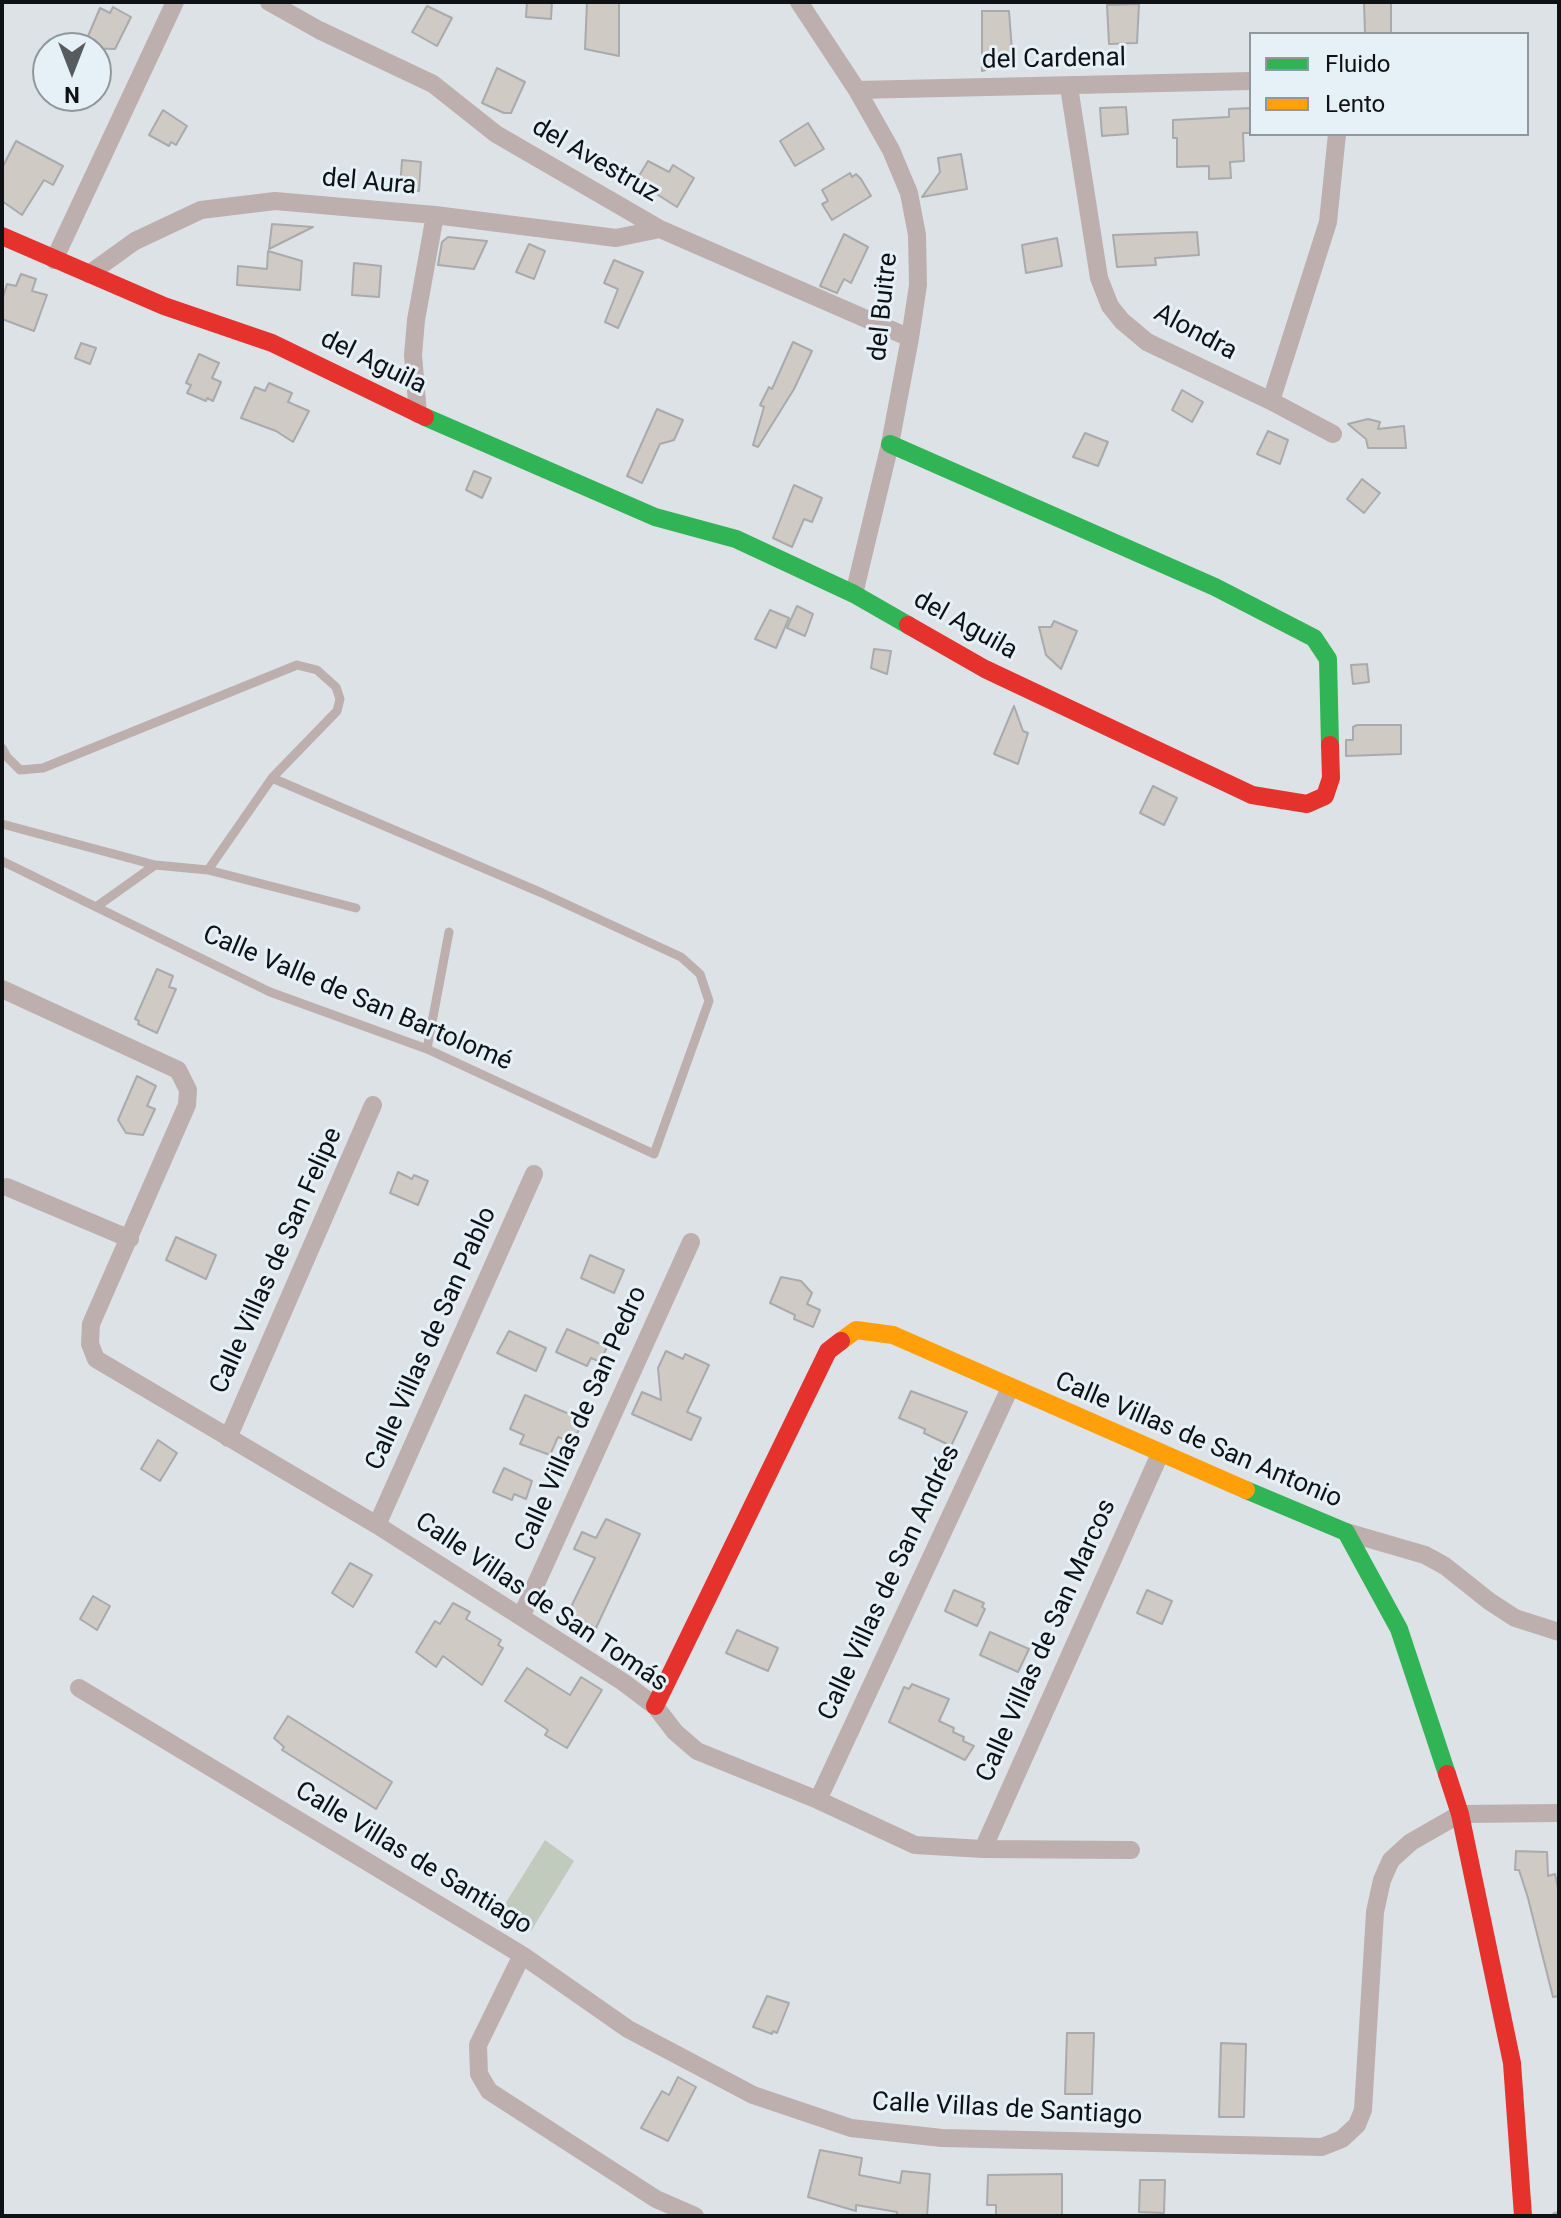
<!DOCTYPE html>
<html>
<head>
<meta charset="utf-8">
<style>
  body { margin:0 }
  #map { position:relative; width:1561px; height:2218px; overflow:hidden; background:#dde2e6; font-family:Roboto,sans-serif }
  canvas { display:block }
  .frame { position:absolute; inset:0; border:4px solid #0f1215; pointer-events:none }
  .legend { position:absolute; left:1249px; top:32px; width:280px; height:104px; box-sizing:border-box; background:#e6f0f7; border:2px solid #90979d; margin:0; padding:10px 14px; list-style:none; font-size:24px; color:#0f1215 }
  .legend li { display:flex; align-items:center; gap:16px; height:40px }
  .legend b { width:40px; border:2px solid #90979d }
  .north { position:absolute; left:32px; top:32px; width:80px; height:80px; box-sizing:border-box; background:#e6f0f7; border:2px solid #90979d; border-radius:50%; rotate:180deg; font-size:22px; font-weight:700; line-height:32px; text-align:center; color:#0f1215 }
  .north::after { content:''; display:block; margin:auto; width:28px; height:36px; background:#575b5e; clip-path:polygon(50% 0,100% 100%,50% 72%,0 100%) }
</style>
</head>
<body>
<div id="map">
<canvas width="1561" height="2218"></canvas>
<div class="frame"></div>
<ul class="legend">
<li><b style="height:10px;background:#30b455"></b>Fluido</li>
<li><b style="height:10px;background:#ff9f0a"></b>Lento</li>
</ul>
<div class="north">N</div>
</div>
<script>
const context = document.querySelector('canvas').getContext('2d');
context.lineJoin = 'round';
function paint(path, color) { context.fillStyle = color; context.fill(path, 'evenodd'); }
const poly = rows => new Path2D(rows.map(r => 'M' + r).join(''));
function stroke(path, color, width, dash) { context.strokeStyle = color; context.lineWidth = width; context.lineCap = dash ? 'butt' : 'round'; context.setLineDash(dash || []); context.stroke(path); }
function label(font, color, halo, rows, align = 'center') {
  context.font = font + ' Roboto,sans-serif'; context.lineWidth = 6; context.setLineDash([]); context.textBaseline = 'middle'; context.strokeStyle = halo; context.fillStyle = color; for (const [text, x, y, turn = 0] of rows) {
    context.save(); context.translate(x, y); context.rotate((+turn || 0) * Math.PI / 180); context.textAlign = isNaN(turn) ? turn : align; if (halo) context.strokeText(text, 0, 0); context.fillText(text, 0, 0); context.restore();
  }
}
const green = poly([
  [545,1840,574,1861,531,1931,500,1912]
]);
const building = poly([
  [527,2,552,2,551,19,526,17,527,2],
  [587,2,619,2,619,56,585,49,587,2],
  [1364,2,1391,2,1391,34,1365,34,1364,2],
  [1139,4,1137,43,1109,44,1107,5,1139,4],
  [427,6,452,18,437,46,412,32,427,6],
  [113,7,131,17,115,49,83,48,100,8,110,13,113,7],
  [982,11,1009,11,1013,65,1003,65,982,71,982,11],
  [497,68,525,82,511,113,504,113,482,103,497,68],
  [1126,107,1128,134,1102,136,1100,108,1126,107],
  [1251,108,1251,133,1243,133,1244,161,1230,162,1231,178,1209,179,1209,166,1177,167,1177,138,1173,138,1173,120,1229,117,1229,109,1251,108],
  [163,110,187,126,176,145,171,142,169,146,149,135,163,110],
  [808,123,824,149,795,166,780,141,808,123],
  [16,141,63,166,53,185,44,180,22,215,2,201,2,168,16,141],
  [961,154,967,189,922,197,940,172,938,158,961,154],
  [402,160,421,162,419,191,400,190,402,160],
  [648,161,669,172,673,165,694,178,677,207,636,181,648,161],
  [850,173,852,177,856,174,861,179,871,196,832,220,822,204,828,201,822,190,850,173],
  [272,224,313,227,269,249,272,224],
  [1197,232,1199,255,1155,258,1156,265,1117,267,1113,235,1197,232],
  [844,234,868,247,851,283,844,279,837,293,820,286,844,234],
  [448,237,487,241,474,269,438,265,442,242,448,237],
  [1057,238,1062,266,1026,273,1022,245,1057,238],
  [529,244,545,251,534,279,516,272,529,244],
  [268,251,302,261,300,290,237,285,238,266,267,269,268,251],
  [614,260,643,272,618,328,605,322,618,289,604,283,614,260],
  [354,263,381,266,379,297,352,295,354,263],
  [21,274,36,279,32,291,47,295,34,331,2,319,2,300,7,284,16,286,21,274],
  [793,342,812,351,794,389,758,447,753,445,764,407,760,405,769,387,772,389,793,342],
  [81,343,96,348,90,364,75,358,81,343],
  [199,354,219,363,212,378,221,382,213,401,207,398,206,401,187,393,191,385,186,383,199,354],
  [269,383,292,393,288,402,309,411,293,442,276,431,241,418,255,387,265,391,269,383],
  [1182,390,1203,402,1192,422,1172,410,1182,390],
  [657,409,683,420,674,440,660,444,642,483,627,476,657,409],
  [1368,419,1380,422,1378,429,1404,426,1406,448,1368,448,1366,439,1348,424,1368,419],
  [1268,431,1288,440,1280,464,1257,454,1268,431],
  [1085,433,1108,442,1098,466,1073,457,1085,433],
  [474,471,491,478,482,498,466,490,474,471],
  [1362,479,1380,493,1364,513,1347,499,1362,479],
  [794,485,822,498,812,522,804,519,792,547,773,538,794,485],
  [797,606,813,614,805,636,787,628,797,606],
  [770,610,789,618,776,648,755,639,770,610],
  [1054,621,1077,631,1061,669,1046,655,1039,627,1051,627,1054,621],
  [874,649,891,651,887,674,871,668,874,649],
  [1367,664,1369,682,1353,684,1351,665,1367,664],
  [1014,706,1023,731,1028,733,1018,764,994,754,1014,706],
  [1357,725,1401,725,1401,754,1346,756,1346,740,1353,740,1353,727,1357,725],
  [1153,786,1177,798,1164,825,1140,813,1153,786],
  [157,969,173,976,169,987,176,989,157,1033,138,1024,139,1021,135,1019,157,969],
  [137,1076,156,1086,147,1106,155,1109,143,1135,126,1133,118,1120,137,1076],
  [398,1172,412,1179,414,1175,428,1181,418,1205,390,1193,398,1172],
  [176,1237,216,1255,206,1279,166,1260,176,1237],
  [590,1255,624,1270,614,1293,581,1278,590,1255],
  [781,1277,801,1281,812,1293,807,1304,820,1310,813,1327,794,1319,795,1315,770,1303,781,1277],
  [567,1329,607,1347,600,1362,591,1358,587,1366,556,1352,567,1329],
  [509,1331,546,1348,536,1371,497,1353,509,1331],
  [666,1351,683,1359,685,1354,709,1365,687,1412,701,1418,691,1440,632,1414,642,1392,661,1400,658,1368,666,1351],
  [911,1391,967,1412,951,1446,924,1433,925,1429,899,1418,911,1391],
  [525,1395,583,1420,573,1443,558,1437,550,1455,520,1444,524,1435,510,1429,525,1395],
  [158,1440,177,1453,160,1481,141,1469,158,1440],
  [504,1468,532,1481,526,1499,514,1494,512,1500,493,1492,504,1468],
  [606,1519,640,1534,596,1628,568,1613,595,1558,574,1549,582,1532,596,1538,606,1519],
  [350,1563,372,1575,353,1607,332,1593,350,1563],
  [954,1590,984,1603,982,1607,985,1609,977,1626,945,1611,954,1590],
  [1147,1590,1172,1601,1162,1624,1137,1613,1147,1590],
  [93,1596,110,1606,97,1630,80,1619,93,1596],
  [453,1603,470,1612,466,1619,501,1640,498,1645,503,1648,482,1685,443,1656,436,1667,416,1652,435,1621,440,1624,453,1603],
  [737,1630,778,1648,768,1671,726,1653,737,1630],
  [990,1632,1029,1649,1018,1672,980,1655,990,1632],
  [527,1668,570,1695,581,1677,602,1690,567,1748,545,1735,548,1730,505,1701,527,1668],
  [912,1684,949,1699,939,1721,954,1728,953,1732,964,1737,963,1741,974,1746,965,1760,889,1722,904,1687,909,1689,912,1684],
  [288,1716,392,1782,376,1809,282,1750,284,1747,274,1738,288,1716],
  [1516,1851,1547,1852,1548,1876,1555,1874,1559,1893,1559,1996,1553,1997,1528,1898,1519,1870,1515,1870,1516,1851],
  [767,1996,789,2003,777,2033,773,2031,772,2034,753,2027,767,1996],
  [1067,2033,1094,2033,1092,2094,1065,2094,1067,2033],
  [1221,2043,1246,2044,1244,2117,1219,2117,1221,2043],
  [678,2077,696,2087,668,2141,641,2128,662,2091,669,2095,678,2077],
  [820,2150,862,2158,859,2175,900,2183,902,2171,930,2174,927,2216,897,2215,897,2212,856,2205,856,2211,808,2197,820,2150],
  [1062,2174,1062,2216,996,2215,996,2205,987,2205,988,2175,1062,2174],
  [1140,2180,1165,2180,1164,2213,1139,2212,1140,2180]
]);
const lane = poly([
  [2,748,7,757,20,770,43,768,297,665,317,670,336,687,340,699,337,711,272,778],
  [2,824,155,865],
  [2,861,270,992,427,1049,654,1154,709,1001,700,974,681,957,542,893,272,778,208,870],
  [96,907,155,865,208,870,356,908],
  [427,1049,449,932],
  [1556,2216,1559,2216]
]);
const street = poly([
  [269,2,319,30,433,84,496,134,660,229,910,338],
  [799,2,857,90,891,150,909,193,917,235,918,285,910,338,890,444,854,594],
  [1069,87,1099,278,1110,306,1122,321,1147,342,1271,401,1333,434],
  [857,90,1251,81],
  [54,260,175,2],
  [89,274,135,241,201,210,275,201,435,215,616,238,660,229],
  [1271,401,1328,222,1337,134],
  [418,414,413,355,416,320,435,215],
  [2,989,178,1070,188,1090,187,1105,91,1324,90,1344,96,1359,377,1525,623,1682,655,1706,675,1732,697,1751,818,1800,915,1845,983,1849,1131,1850],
  [7,1187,130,1239],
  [228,1438,373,1105],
  [377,1525,534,1174],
  [1346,1532,1425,1555,1445,1566,1489,1601,1515,1618,1559,1632],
  [521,1617,691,1242],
  [79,1688,522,1955,628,2029,753,2095,851,2128,942,2138,1322,2147,1342,2139,1357,2125,1363,2110,1375,1912,1382,1880,1391,1860,1411,1842,1460,1814,1559,1813],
  [818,1800,1010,1388],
  [983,1849,1160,1454],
  [522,1955,478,2045,479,2074,489,2091,656,2199,695,2216]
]);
const fast = poly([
  [425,417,655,517,736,539,854,594,908,625],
  [890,444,1215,587,1314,638,1328,659,1330,745],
  [1246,1490,1346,1532,1399,1629,1447,1774]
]);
const slow = poly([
  [841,1341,856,1330,893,1335,1246,1490]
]);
const jam = poly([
  [2,236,164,306,272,343,425,417],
  [908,625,985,669,1252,795,1307,804,1325,796,1331,778,1330,745],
  [655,1706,828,1351,841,1341],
  [1447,1774,1460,1814,1512,2063,1523,2216]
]);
const streetNames = [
  ["del Cardenal",1054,60,-1],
  ["del Avestruz",595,161,30],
  ["del Aura",369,183,5],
  ["del Buitre",884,307,-84],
  ["Alondra",1195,333,28],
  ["del Aguila",373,363,26],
  ["del Aguila",965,626,29],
  ["Calle Valle de San Bartolomé",357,999,23],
  ["Calle Villas de San Felipe",277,1261,-66],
  ["Calle Villas de San Pablo",432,1339,-66],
  ["Calle Villas de San Pedro",582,1419,-66],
  ["Calle Villas de San Antonio",1198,1441,23],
  ["Calle Villas de San Andrés",890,1583,-65],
  ["Calle Villas de San Tomás",541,1603,34],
  ["Calle Villas de San Marcos",1047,1641,-66],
  ["Calle Villas de Santiago",413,1859,31],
  ["Calle Villas de Santiago",1007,2110,3]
];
paint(green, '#c1cbbd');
paint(building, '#cfcac4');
stroke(building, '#a9aaab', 2);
stroke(lane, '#bcafad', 9);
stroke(street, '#bcafad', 18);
stroke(fast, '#30b455', 18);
stroke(slow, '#ff9f0a', 18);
stroke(jam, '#e5322d', 18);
label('26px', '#0f1215', '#e6f0f7', streetNames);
</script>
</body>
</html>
